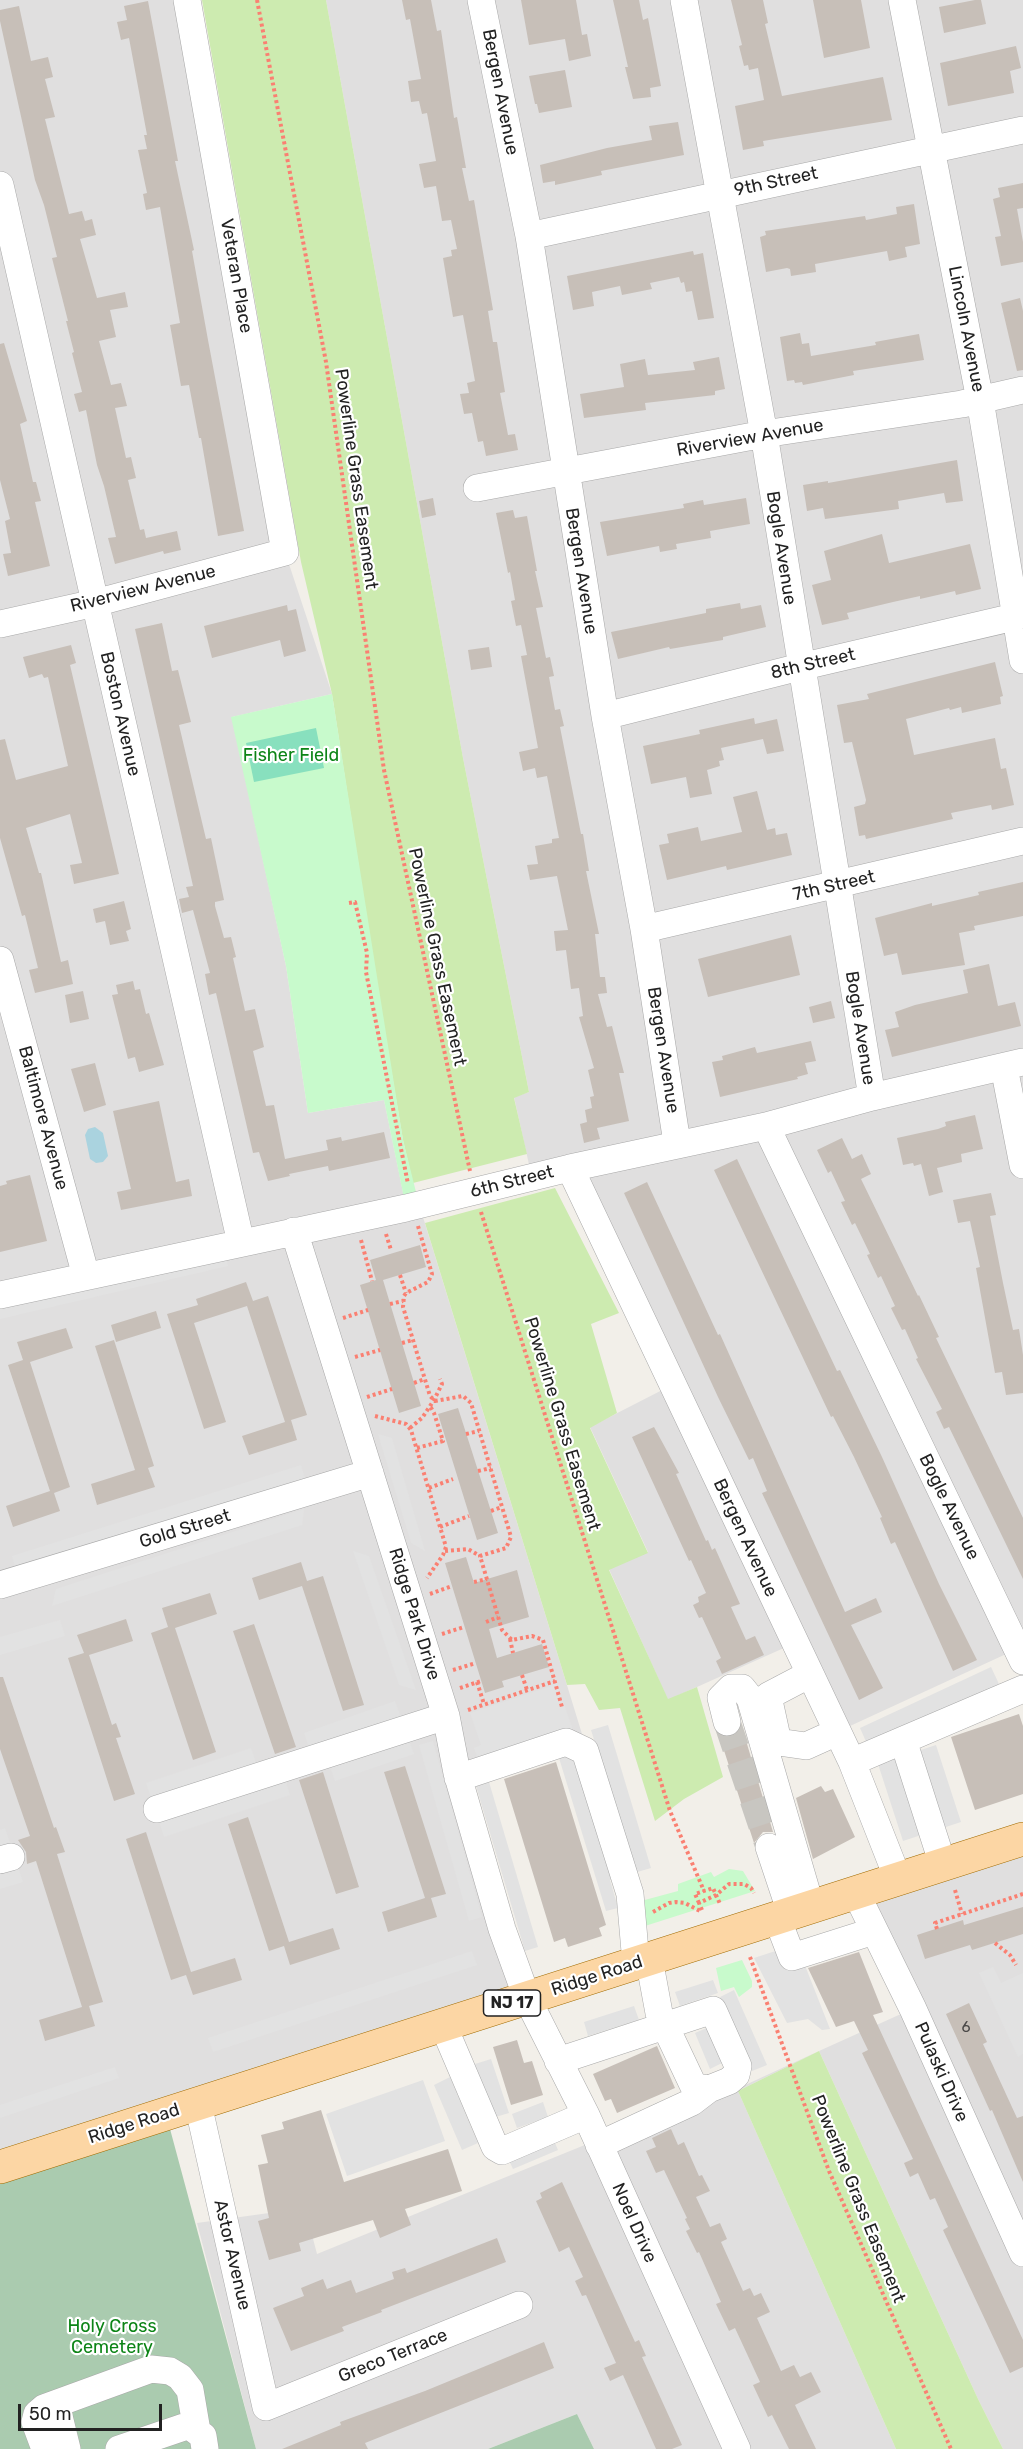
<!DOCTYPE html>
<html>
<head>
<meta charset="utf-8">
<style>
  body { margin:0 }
  #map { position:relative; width:1023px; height:2449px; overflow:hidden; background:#f2efe9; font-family:Rubik,sans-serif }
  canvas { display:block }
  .scale { position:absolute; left:18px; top:2404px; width:144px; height:27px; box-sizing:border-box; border:3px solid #222; border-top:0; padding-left:8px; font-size:18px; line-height:21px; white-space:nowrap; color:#222; -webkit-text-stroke:4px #fff; paint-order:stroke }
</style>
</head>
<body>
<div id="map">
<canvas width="1023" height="2449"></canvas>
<div class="scale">50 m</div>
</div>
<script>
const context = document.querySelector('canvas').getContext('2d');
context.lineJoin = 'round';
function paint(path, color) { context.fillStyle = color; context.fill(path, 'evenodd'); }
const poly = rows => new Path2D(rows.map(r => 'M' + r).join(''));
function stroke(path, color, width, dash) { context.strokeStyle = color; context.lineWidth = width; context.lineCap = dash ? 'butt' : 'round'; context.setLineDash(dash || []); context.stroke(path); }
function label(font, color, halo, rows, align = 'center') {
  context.font = font + ' Rubik,sans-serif'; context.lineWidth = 4.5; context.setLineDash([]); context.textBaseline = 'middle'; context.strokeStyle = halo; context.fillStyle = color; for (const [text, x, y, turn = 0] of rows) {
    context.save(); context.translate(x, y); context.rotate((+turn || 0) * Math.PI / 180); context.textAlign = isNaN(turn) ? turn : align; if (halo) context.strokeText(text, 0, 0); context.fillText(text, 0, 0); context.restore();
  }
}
const residential = poly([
  [0,0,187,0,285,552,332,694,232,717,286,966,308,1113,384,1100,406,1207,419,1204,582,1734,457,1773,527,1998,0,2167],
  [326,0,1023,0,1023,1661,1017,1649,837,1732,795,1643,668,1700,609,1569,648,1552,590,1427,672,1385,570,1168,532,1178,514,1097,529,1092,463,758],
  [1023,1839,1023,2449,1003,2449,978,2399,819,2051,738,2091,896,2449,594,2449,577,2414,488,2449,256,2449,197,2223,305,2208,317,2254,597,2140,602,2151,819,2051,912,2009,856,1893]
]);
const grass = poly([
  [202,0,326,0,463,758,529,1092,514,1098,527,1154,413,1183,403,1140,379,998,332,694,301,562],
  [555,1188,619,1313,591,1324,617,1413,590,1428,648,1553,609,1570,668,1699,697,1687,723,1777,684,1799,655,1821,620,1708,599,1710,585,1684,567,1685,425,1223],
  [819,2051,978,2399,1003,2449,896,2449,738,2091]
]);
const cemetery = poly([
  [166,2114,256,2449,0,2449,0,2167],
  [577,2414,594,2449,488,2449]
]);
const park = poly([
  [332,694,403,1140,419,1204,406,1208,384,1100,308,1113,286,966,231,717],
  [729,1869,743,1871,755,1891,645,1926,641,1901,678,1891,678,1884,711,1872,714,1877],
  [742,1960,752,1981,752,1987,739,1997,734,1987,721,1991,716,1968]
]);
const pitch = poly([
  [316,728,324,768,254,782,246,743]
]);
const parking = poly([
  [225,1253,228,1266,0,1319,0,1305],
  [378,1434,392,1438,425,1551,411,1543],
  [301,1465,305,1479,16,1570,12,1556],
  [304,1509,302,1525,52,1606,56,1589],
  [353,1551,369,1556,416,1690,399,1685],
  [60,1620,65,1636,0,1655,0,1637],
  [991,1667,999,1684,868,1746,860,1728],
  [557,1684,574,1733,480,1765,474,1748,481,1745,470,1713],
  [395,1701,414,1754,335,1781,322,1744,309,1748,304,1733],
  [608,1725,651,1868,610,1880,618,1908,606,1911,559,1758,596,1746,591,1730],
  [433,1741,482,1917,469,1921,419,1745],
  [936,1745,961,1822,903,1841,878,1764],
  [251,1748,265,1789,286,1782,290,1795,164,1837,146,1783],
  [489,1782,538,1947,525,1951,476,1786],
  [5,1828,23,1882,0,1889,0,1830],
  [849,1927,804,1963,830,2029,822,2030,808,2019,787,2023,754,1958],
  [472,1951,477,1965,213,2052,208,2038],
  [993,1967,1001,1983,1023,1973,1023,2054,1018,2057,979,1973],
  [713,1980,718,1993,680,2006,675,1992],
  [734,1990,767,2065,752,2071,720,1997],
  [634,2006,639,2020,588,2036,584,2022],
  [709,2027,724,2062,710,2069,695,2033],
  [491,2059,509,2113,492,2118,475,2064],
  [115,2067,119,2078,0,2118,0,2105],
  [450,2077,478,2143,462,2150,434,2085],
  [423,2080,445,2141,347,2176,326,2114],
  [543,2102,548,2117,517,2128,512,2114],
  [552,2136,558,2150,513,2169,507,2156]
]);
const water = poly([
  [95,1127,103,1133,108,1156,103,1162,96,1163,90,1159,85,1135,88,1129]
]);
const building = poly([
  [402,0,431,0,437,31,441,30,454,118,457,117,466,168,462,168,469,201,474,200,493,310,488,311,493,342,497,342,500,362,505,392,500,393,508,435,515,434,518,450,486,456,483,441,478,442,472,413,464,414,460,394,469,393,467,383,475,381,463,315,453,317,443,258,452,256,451,250,457,249,451,220,442,221,436,186,424,188,419,164,436,161,427,113,422,114,419,101,411,102,408,81,421,79,410,19,406,20],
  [521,0,576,0,582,35,587,34,591,56,569,61,565,39,529,45],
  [613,0,639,0,643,20,648,18,661,86,650,88,651,97,633,99,625,67,628,67],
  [731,0,763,0,768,23,765,24,782,96,883,77,892,120,763,141,764,146,743,150,735,106,764,100,758,68,749,70,748,65,744,66,739,46,742,45],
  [813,0,861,0,870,48,824,58],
  [975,0,981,0,986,24,944,33,939,7],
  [148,1,178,161,175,161,194,250,192,251,208,340,244,531,218,536,201,438,199,438,189,385,181,386,170,325,180,323,160,207,146,210,143,194,147,193,138,150,147,149,144,135,147,135,129,38,121,40,117,22,127,20,124,6],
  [19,6,31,61,48,57,53,77,45,79,55,117,45,119,69,214,82,211,85,221,92,219,96,235,80,239,97,298,125,292,128,307,110,310,116,337,99,341,111,385,121,383,127,406,115,408,126,458,131,457,136,478,128,480,140,530,144,529,146,538,177,531,181,550,164,554,163,551,115,564,108,538,116,537,104,486,97,465,86,410,79,412,74,394,82,392,72,353,74,352,66,321,68,321,52,258,57,257,44,205,35,180,0,21,0,10],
  [1016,46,1021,68,1010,71,1014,93,948,106,940,63],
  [565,70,572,107,539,113,537,104,535,104,529,76],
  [678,122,684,155,601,171,602,175,555,185,555,181,543,183,540,165,607,148,652,140,649,126],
  [1023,183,1023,208,1017,209,1023,242,1023,262,1001,266,995,237,1001,236,993,199,1000,197,998,188],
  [914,204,920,244,905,247,907,257,889,261,887,251,815,264,816,272,791,276,790,269,787,268,766,272,760,237,766,235,765,231,865,216,866,220,897,214,896,207],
  [693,251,694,255,703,253,714,318,698,320,692,291,686,292,684,282,681,283,679,277,650,283,652,289,622,295,620,286,592,292,594,306,573,310,567,276],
  [1020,298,1023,311,1023,370,1017,371,1001,303],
  [800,333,802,344,809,343,811,356,876,345,875,342,919,334,924,360,853,371,854,375,803,385,802,382,795,383,794,380,787,381,780,337],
  [4,343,27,421,20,424,33,482,36,482,41,501,35,502,50,566,8,576,3,554,11,553,5,521,10,519,0,480,0,344],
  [719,357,725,389,715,391,715,395,645,403,646,410,584,418,580,394,624,387,620,364,645,359,648,375,695,370,693,362],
  [957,460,963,501,946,503,944,493,898,501,899,509,825,519,823,508,807,511,803,485,828,481,828,483],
  [433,498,436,515,422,518,419,501],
  [746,498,750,524,710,531,711,538,676,544,677,549,660,552,659,546,607,556,600,522,684,508,683,504,703,500,704,505],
  [513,510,515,518,527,516,537,571,535,571,543,607,536,608,546,658,550,657,554,676,549,677,555,710,560,709,564,726,560,727,581,834,583,834,589,871,586,871,599,934,595,934,600,977,605,977,607,993,598,994,607,1027,612,1026,618,1050,624,1073,619,1073,629,1121,597,1128,600,1139,584,1143,580,1124,587,1122,585,1110,592,1108,590,1097,594,1096,588,1070,594,1068,579,1017,583,1016,579,988,571,989,566,950,556,951,554,931,568,930,557,876,530,880,527,865,538,864,535,846,552,843,552,839,559,838,547,776,537,778,535,768,523,771,519,752,538,748,521,656,527,655,521,625,516,626,511,601,515,600,510,572,508,573,496,513],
  [882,534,889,563,970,544,981,589,956,595,955,591,920,599,920,596,893,602,847,613,849,619,822,625,812,585,831,580,824,551],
  [740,603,741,609,761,605,766,627,723,637,723,640,670,649,669,647,618,659,611,632,706,613,706,609],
  [287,605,288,611,296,609,306,651,284,657,280,640,212,658,204,626],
  [162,623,172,671,178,670,191,722,179,725,206,839,211,838,224,900,215,902,215,906,224,938,231,937,236,957,233,958,245,1011,255,1009,264,1047,253,1051,266,1106,274,1105,285,1159,328,1150,326,1140,341,1137,342,1141,384,1132,390,1158,329,1171,328,1166,289,1174,290,1176,268,1181,259,1152,253,1153,216,993,209,995,205,974,210,973,193,910,182,913,179,899,189,897,186,887,193,886,135,629],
  [71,645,76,663,70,665,119,874,74,884,70,865,82,863,70,814,26,828,39,873,41,873,61,962,68,960,73,984,35,993,29,970,38,968,25,915,22,916,0,838,0,740,5,739,16,780,68,766,48,677,44,678,42,674,29,678,23,657],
  [489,647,492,667,471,670,468,650],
  [995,662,1003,696,1000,697,1001,704,962,713,961,707,950,710,949,708,906,719,914,755,995,738,1001,769,1006,768,1014,805,992,810,991,805,951,813,953,819,918,827,866,839,865,835,859,836,854,807,865,804,866,800,852,742,844,743,837,705,869,699,867,694],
  [754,718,755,724,777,719,784,751,767,754,763,739,721,748,724,760,719,761,720,766,707,770,712,794,690,798,686,777,651,784,643,746,700,734,699,730],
  [757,791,767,830,775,828,776,835,787,833,792,855,727,870,726,866,667,880,659,845,669,843,667,834,698,827,701,841,742,832,733,797],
  [1023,882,1023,916,974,926,975,930,959,933,965,965,902,975,897,953,884,956,875,918,932,903,932,906,979,895,978,892],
  [124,901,131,929,126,931,129,941,110,945,105,921,96,923,93,909],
  [791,935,800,975,708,997,698,959],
  [989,964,998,1006,1015,1002,1021,1026,892,1057,885,1030,899,1027,895,1012,915,1005,968,993,963,970],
  [133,981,135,990,140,989,146,1014,149,1013,164,1065,139,1072,135,1057,128,1059,112,995,118,994,116,985],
  [83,991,89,1019,70,1023,65,995],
  [831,1001,835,1018,813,1023,809,1007],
  [811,1041,816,1061,805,1063,808,1074,797,1077,798,1079,720,1097,712,1062,723,1060,722,1056,755,1047,757,1053],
  [95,1063,106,1105,84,1112,71,1069],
  [159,1101,176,1182,189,1179,192,1196,121,1210,117,1192,131,1189,113,1111],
  [975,1115,983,1149,961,1154,962,1162,937,1168,943,1192,929,1196,921,1164,914,1166,913,1163,903,1165,897,1138,938,1129,946,1126,945,1122],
  [842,1138,852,1159,862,1154,871,1174,861,1179,918,1296,919,1295,939,1337,936,1338,1023,1518,1023,1579,949,1427,944,1429,936,1412,942,1409,916,1359,918,1358,905,1329,902,1330,891,1308,895,1306,881,1276,878,1278,867,1255,870,1254,855,1223,852,1225,841,1202,845,1201,831,1171,828,1173,817,1150],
  [737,1159,837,1371,840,1370,882,1457,939,1584,977,1660,953,1671,895,1542,891,1544,880,1518,882,1517,854,1457,833,1416,831,1417,714,1170],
  [30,1175,47,1241,0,1252,0,1186,7,1184,6,1181],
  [647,1182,718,1335,720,1334,845,1612,876,1598,882,1612,851,1625,883,1688,859,1700,762,1493,767,1491,753,1458,749,1460,718,1397,624,1193],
  [991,1193,996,1215,990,1216,1003,1283,1013,1330,1019,1329,1023,1355,1023,1393,1006,1395,1002,1372,995,1373,976,1268,980,1267,970,1221,958,1223,953,1200],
  [420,1245,426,1267,383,1280,421,1406,399,1413,360,1285,376,1280,370,1260],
  [246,1282,253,1301,268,1296,307,1415,291,1420,297,1440,249,1455,242,1436,285,1422,247,1306,194,1323,226,1422,204,1429,167,1314,198,1305,196,1299],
  [156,1311,161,1328,116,1342,111,1325],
  [66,1328,73,1348,30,1362,70,1487,54,1493,60,1511,13,1527,6,1506,50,1491,8,1365,23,1360,17,1342],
  [114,1340,154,1466,148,1468,155,1487,97,1505,91,1484,135,1470,95,1346],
  [458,1408,498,1533,477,1540,438,1414],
  [654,1427,679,1473,676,1474,706,1541,708,1540,712,1550,715,1548,740,1604,731,1607,746,1640,755,1636,764,1655,722,1674,716,1661,721,1658,702,1617,699,1618,693,1605,699,1602,698,1597,706,1593,691,1560,689,1561,632,1437],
  [466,1557,474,1583,517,1570,529,1617,489,1629,497,1658,542,1644,549,1667,502,1681,504,1687,485,1693,445,1563],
  [301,1562,307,1581,323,1576,364,1705,343,1711,302,1586,259,1600,252,1578],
  [210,1593,217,1614,175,1628,216,1752,193,1760,151,1633,168,1627,162,1608],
  [126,1619,133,1641,89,1655,112,1725,116,1723,121,1737,116,1738,135,1794,114,1801,68,1658,84,1653,77,1635],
  [254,1624,296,1747,275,1754,233,1631],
  [0,1677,3,1677,54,1828,56,1827,65,1852,57,1854,103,2002,89,2006,95,2026,45,2041,39,2020,82,2007,36,1861,27,1864,26,1852,18,1840,30,1836,0,1749],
  [1019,1714,1023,1726,1023,1794,975,1810,951,1737],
  [742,1727,773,1832,763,1832,754,1843,719,1735,731,1737,738,1733],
  [556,1762,606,1925,599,1928,602,1936,568,1947,565,1938,554,1942,504,1779],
  [405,1766,446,1894,431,1898,437,1917,388,1932,382,1912,425,1898,384,1772],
  [323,1772,359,1887,336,1894,299,1780],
  [821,1786,825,1792,833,1789,855,1837,813,1859,796,1798],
  [248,1817,289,1942,333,1928,340,1949,290,1965,284,1946,269,1951,228,1824],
  [146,1832,191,1972,235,1958,242,1980,193,1995,186,1975,171,1980,126,1839],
  [1023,1907,1023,1934,972,1950,970,1945,925,1959,917,1935,963,1920,964,1925],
  [859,1952,883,2012,873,2015,1023,2340,1023,2367,1010,2373,943,2230,948,2227,935,2198,930,2200,918,2173,910,2177,904,2163,913,2159,862,2053,868,2050,854,2021,836,2027,808,1968],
  [969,2003,987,2042,983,2044,1017,2118,1023,2116,1023,2182,992,2110,990,2111,946,2014],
  [517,2040,524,2063,532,2061,543,2095,511,2105,493,2047],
  [657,2046,675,2088,617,2113,611,2099,605,2101,593,2074],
  [321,2110,344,2182,448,2149,462,2191,405,2209,411,2225,380,2238,373,2220,299,2243,301,2251,269,2260,258,2221,269,2218,258,2165,268,2163,261,2135,284,2129,282,2122],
  [671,2129,678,2145,684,2142,699,2176,702,2175,710,2191,696,2197,710,2227,720,2223,727,2239,721,2242,743,2291,750,2288,754,2296,761,2293,770,2312,757,2318,781,2371,794,2365,800,2377,811,2372,821,2392,795,2405,816,2449,789,2449,772,2415,768,2417,753,2385,760,2382,735,2328,729,2331,716,2304,721,2302,699,2252,697,2253,686,2231,690,2229,685,2219,687,2218,664,2170,656,2173,646,2151,656,2147,652,2138],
  [562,2182,635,2342,639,2340,646,2356,642,2357,682,2445,672,2449,656,2449,623,2375,610,2381,604,2368,616,2363,586,2295,582,2296,575,2281,583,2277,569,2247,559,2252,536,2201,542,2198,540,2193],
  [497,2238,506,2262,381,2310,382,2312,342,2327,344,2331,291,2351,273,2308,304,2296,301,2288,323,2279,327,2289,351,2280,356,2293,394,2279,392,2272,405,2268,407,2273],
  [544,2342,554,2368,365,2443,368,2449,282,2449,341,2425,340,2422,425,2391]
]);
const minorTunnel = poly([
  [727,1722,769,1847]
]);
const path = poly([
  [257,0,326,362,384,770,470,1171],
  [349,903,355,902,367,953,366,972,408,1184],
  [481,1212,670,1811,704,1891],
  [418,1226,432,1274,428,1282,406,1293,404,1296,403,1307,430,1396,435,1401,463,1396,471,1403,511,1537,506,1548,480,1556,502,1630,512,1640,532,1636,543,1640,562,1707],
  [386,1234,391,1250],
  [361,1240,372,1281],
  [400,1275,406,1293],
  [390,1304,403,1301],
  [343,1318,368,1310],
  [402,1343,413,1340],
  [355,1357,380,1350],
  [414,1383,425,1379],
  [367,1397,392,1389],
  [375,1416,406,1424,411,1430,446,1547,443,1555,427,1578],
  [410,1428,422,1418,434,1400,442,1384,440,1379],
  [466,1434,479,1431],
  [417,1448,443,1441,434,1413,430,1406],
  [478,1471,491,1468],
  [429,1488,453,1479],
  [491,1511,502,1507],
  [440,1527,469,1516],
  [445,1551,468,1549,480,1556],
  [474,1582,487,1579],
  [430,1594,452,1586],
  [486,1622,498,1617],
  [442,1634,464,1627],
  [510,1639,513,1653],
  [453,1670,476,1663],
  [522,1675,527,1690],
  [477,1682,484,1704],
  [460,1688,481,1681],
  [468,1710,555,1681],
  [955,1890,962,1914],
  [699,1903,695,1894,713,1888,720,1904],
  [702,1910,699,1903,716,1895,729,1884,744,1884,751,1888,754,1893],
  [653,1912,669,1903,676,1902,685,1903,700,1911],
  [937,1929,935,1923,1023,1894],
  [995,1943,1010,1955,1016,1965],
  [750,1957,829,2171,951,2449]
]);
const minor = poly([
  [481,0,529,236,605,716,644,929,677,1143],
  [684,0,764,434,872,1097],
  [902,0,980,400,1023,660],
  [0,185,241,1243],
  [529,236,1023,130],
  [477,488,764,434,962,404,1023,390],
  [0,624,95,603,285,552,187,0],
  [605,716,800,667,1023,615],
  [644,929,1023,841],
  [0,960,86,1276],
  [1004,1067,1023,1165],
  [766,1126,1023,1661],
  [570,1168,852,1762,898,1879],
  [294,1231,446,1716,457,1773,502,1929,527,1998,586,2115,737,2449],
  [0,1295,406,1208,570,1168,766,1126,872,1097,1023,1062],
  [0,1585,370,1473],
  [810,1674,768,1696,778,1742,806,1746,837,1732],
  [727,1722,721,1698,731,1688,742,1688,750,1698,811,1907],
  [903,1740,943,1865],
  [852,1762,1023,1689],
  [458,1778,566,1742,585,1751,630,1894,636,1963],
  [157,1809,446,1716],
  [769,1847,791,1913],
  [0,1860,11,1857],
  [856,1893,913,2009,1023,2253],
  [777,1918,792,1957,874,1931],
  [649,1959,659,2013,694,2087,709,2089],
  [443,2025,495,2147,502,2151,586,2115],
  [558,2061,713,2010,738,2066,736,2075,729,2081,709,2089,692,2102,599,2145],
  [198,2104,266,2407,519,2305],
  [56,2404,67,2449],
  [45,2449,35,2422,37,2414,44,2408,151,2369,170,2371,180,2377,190,2390,197,2431],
  [119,2449,184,2427,191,2427,203,2436,205,2449]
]);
const major = poly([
  [0,2167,1023,1839]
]);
const numberNames = [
  ["6",966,2028]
];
const shields = [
  [512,2003,57]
];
const shieldNames = [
  ["NJ 17",512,2003]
];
const streetNames = [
  ["Bergen Avenue",500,92,79],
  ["9th Street",776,182,-12],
  ["Veteran Place",236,276,80],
  ["Lincoln Avenue",966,329,79],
  ["Riverview Avenue",750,438,-10],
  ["Powerline Grass Easement",356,479,82],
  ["Bogle Avenue",781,548,81],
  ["Bergen Avenue",581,571,81],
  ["Riverview Avenue",143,589,-14],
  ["8th Street",813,664,-13],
  ["Boston Avenue",120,714,77],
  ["7th Street",834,886,-13],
  ["Powerline Grass Easement",437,957,78],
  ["Bogle Avenue",860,1028,81],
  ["Bergen Avenue",663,1050,81],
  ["Baltimore Avenue",43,1118,75],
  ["6th Street",512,1182,-14],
  ["Powerline Grass Easement",562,1424,73],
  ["Bogle Avenue",949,1507,64],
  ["Gold Street",185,1529,-17],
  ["Bergen Avenue",745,1538,65],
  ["Ridge Park Drive",414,1614,73],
  ["Ridge Road",597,1976,-18],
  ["Pulaski Drive",941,2072,66],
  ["Ridge Road",134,2124,-18],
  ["Powerline Grass Easement",858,2199,68],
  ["Noel Drive",634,2223,66],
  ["Astor Avenue",232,2255,77],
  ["Greco Terrace",393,2356,-22]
];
const parkNames = [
  ["Fisher Field",291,756],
  ["Holy Cross",112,2327],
  ["Cemetery",112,2348]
];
paint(residential, '#e0dfdf');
paint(grass, '#cdebb0');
paint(cemetery, '#aacbaf');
paint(park, '#c8facc');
paint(pitch, '#88e0be');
paint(parking, '#e2e2e2');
paint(water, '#aad3df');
paint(building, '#c7bfb8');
stroke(minorTunnel, '#c8c6c1', 27, [27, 14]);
stroke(minor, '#a9a9a9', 28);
stroke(major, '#a06b00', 34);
stroke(path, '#fa8072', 4, [3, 3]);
stroke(minor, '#fff', 27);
stroke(major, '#fcd6a4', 33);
label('15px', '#4b4948', null, numberNames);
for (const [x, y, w] of shields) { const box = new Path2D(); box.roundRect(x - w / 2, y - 13, w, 26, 4.5); context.fillStyle = '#fff'; context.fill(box); stroke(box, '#222', 1.5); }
label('bold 16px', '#222', null, shieldNames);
label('18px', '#222', '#fff', streetNames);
label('18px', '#0c8416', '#fff', parkNames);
</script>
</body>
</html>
